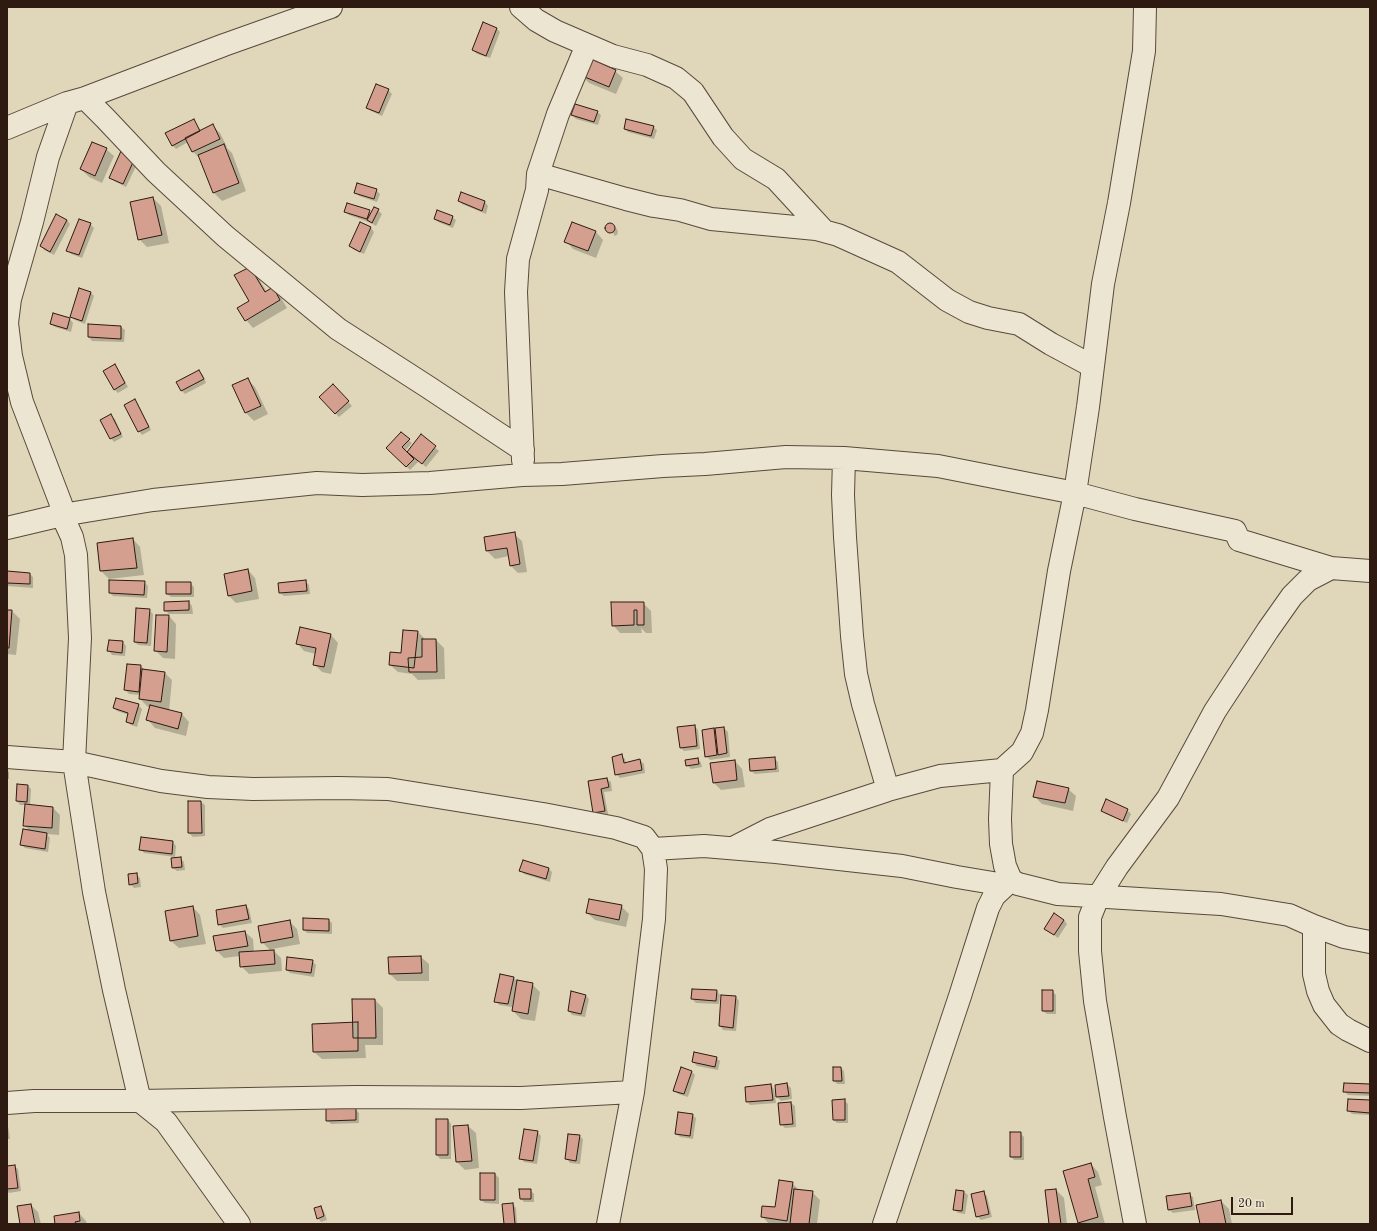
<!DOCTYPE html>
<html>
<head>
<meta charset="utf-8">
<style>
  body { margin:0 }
  #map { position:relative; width:1377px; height:1231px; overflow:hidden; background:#e0d7ba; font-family:"Old Standard TT",serif }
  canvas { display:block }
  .frame { position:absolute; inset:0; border:8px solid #2e1a11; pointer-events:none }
  .scale { position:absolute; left:1231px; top:1197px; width:62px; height:18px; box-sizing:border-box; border:2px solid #2e1a11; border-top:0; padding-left:5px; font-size:12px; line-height:14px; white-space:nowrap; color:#2e1a11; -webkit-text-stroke:3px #ebe5d2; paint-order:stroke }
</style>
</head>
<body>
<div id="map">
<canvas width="1377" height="1231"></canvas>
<div class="frame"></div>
<div class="scale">20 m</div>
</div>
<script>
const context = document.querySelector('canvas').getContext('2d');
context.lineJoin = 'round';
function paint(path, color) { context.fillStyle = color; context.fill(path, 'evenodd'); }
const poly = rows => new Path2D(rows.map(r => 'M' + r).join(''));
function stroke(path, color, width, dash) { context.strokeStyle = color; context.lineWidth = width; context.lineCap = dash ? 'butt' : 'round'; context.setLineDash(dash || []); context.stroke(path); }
const shadow = poly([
  [496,28,500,32,490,58,477,54,473,50],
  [615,71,623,78,616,94,589,83,581,75],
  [388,90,392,94,382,116,371,111,368,108],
  [597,112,601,115,598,125,576,119,572,115],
  [193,120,201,131,213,126,220,133,227,147,226,147,232,153,246,191,222,201,214,193,201,159,193,152,188,142,176,149,172,145],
  [653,127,657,130,654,139,628,132,625,129],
  [106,149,114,156,102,183,89,177,81,169],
  [122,153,138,162,126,187,114,181,110,177],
  [376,190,380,194,377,202,359,196,355,192],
  [462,193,485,202,488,206,486,214,462,204,459,200],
  [153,198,161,206,169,243,147,247,139,239],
  [375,208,382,214,376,226,371,223,349,215,346,212,369,211,372,214],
  [452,217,456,220,453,228,438,222,435,219],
  [67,220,70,224,54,255,44,250,41,246],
  [360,223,371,228,374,232,364,254,354,250,350,246],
  [610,223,617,229,618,232,617,235,614,236,614,234,607,230,606,227,607,224],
  [90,224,94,228,82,258,71,254,68,251],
  [596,232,603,240,596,258,573,249,566,241],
  [249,268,257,276,267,292,273,288,280,296,287,308,253,328,246,320,251,301],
  [90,292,94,296,85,324,75,320,71,317],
  [53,314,70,319,73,323,71,332,55,327,51,324],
  [89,326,121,327,125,330,124,342,92,341,89,337],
  [115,366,118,369,128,387,118,393,114,389],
  [199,371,203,375,206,383,185,394,181,390],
  [248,380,255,387,268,414,254,421,246,413,234,386],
  [333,385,352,406,339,417,320,397],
  [135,400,138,404,151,430,142,435,139,431],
  [111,416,115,419,123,437,114,442,111,438],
  [401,433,412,443,405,451,407,453,421,436,439,451,426,467,419,461,410,470,387,448],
  [514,534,522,541,527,572,518,573,511,566,509,556,495,559,487,551,485,538],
  [133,539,140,547,144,575,109,579,101,571],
  [248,570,255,578,259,599,236,603,228,595],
  [7,572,30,574,33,577,33,588,7,586],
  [305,581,309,585,310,594,284,596,280,593],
  [144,582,148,586,147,598,113,596,110,593],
  [190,583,194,587,194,597,171,597,167,594],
  [189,602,192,606,193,614,169,614,165,610],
  [643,603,651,611,652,633,646,633,641,628,642,633,620,633,613,625],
  [149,610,153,614,151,646,138,645,135,642],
  [7,611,12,611,20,619,16,655,7,654],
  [169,616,176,624,175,659,163,658,155,650],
  [418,632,426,640,436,640,444,648,445,679,418,680,412,674,398,672,390,665,402,654],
  [331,635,338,643,331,674,322,672,314,664,316,654,304,651,297,643],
  [123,642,126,646,125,656,112,655,109,651],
  [141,666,145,670,165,673,172,680,169,711,182,714,189,722,186,736,155,728,148,720,151,707,148,707,140,699,140,695,129,694,125,690],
  [138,705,142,709,137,727,131,725,127,722,129,715,117,711,114,708],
  [695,726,698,730,700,749,684,751,681,748],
  [724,728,728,732,730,757,710,760,706,756,703,731],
  [622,756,625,759,626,763,640,760,644,764,645,773,620,778,616,774],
  [774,758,778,762,779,772,755,774,751,771],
  [698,759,701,763,702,767,691,769,687,765],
  [735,761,742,769,745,787,721,790,713,782],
  [7,770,9,772,9,779,7,779],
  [607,779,611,782,612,791,604,792,608,814,598,816,594,812,589,782],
  [7,782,8,784,7,800],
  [28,786,31,789,30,806,53,808,60,815,59,835,47,834,50,838,48,852,25,848,22,845,30,831,24,825,26,805,20,805,17,801],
  [1068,789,1076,796,1073,811,1042,804,1034,796],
  [201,802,205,805,205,836,193,837,189,833],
  [1102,810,1127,810,1131,814,1127,823,1106,814],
  [173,842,176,846,175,857,144,853,140,849],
  [180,858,184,862,185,870,177,871,173,868],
  [549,869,552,872,550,882,524,874,521,870],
  [136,874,140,878,141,887,134,888,130,884],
  [246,906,249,909,252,923,223,928,219,924],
  [621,906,629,914,626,927,595,920,587,913],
  [193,907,200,915,206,944,179,948,171,941],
  [328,920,332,923,332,934,307,933,304,930],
  [1064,920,1067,924,1058,938,1045,929],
  [289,921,297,929,300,944,272,949,281,958,282,971,249,974,241,966,240,956,224,958,217,951,245,932,253,939,254,952,271,951,262,942],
  [421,957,429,964,429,981,397,981,390,974],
  [312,961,316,965,314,977,290,973,287,970],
  [514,978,517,981,532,984,540,992,535,1021,521,1019,513,1011,515,998,514,998,512,1007,499,1005,496,1001],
  [717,991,720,995,719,1004,696,1003,692,999],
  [1052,991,1056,995,1056,1014,1047,1014,1043,1011],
  [585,995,589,999,585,1017,572,1015,569,1011],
  [736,997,739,1001,736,1031,723,1030,720,1026],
  [375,1000,383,1008,383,1045,365,1045,366,1058,322,1059,314,1052,353,1023],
  [716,1058,720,1061,718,1070,697,1066,693,1062],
  [841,1068,844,1071,845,1084,837,1084,834,1080],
  [692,1072,695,1075,688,1097,678,1094,674,1090],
  [787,1084,791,1088,792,1099,781,1101,777,1097,776,1086],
  [771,1085,774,1089,776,1103,750,1105,747,1101],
  [1370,1085,1370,1096,1348,1095,1344,1091],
  [844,1100,848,1104,848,1123,837,1123,834,1120],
  [1370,1101,1370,1115,1352,1114,1348,1110],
  [791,1103,795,1106,796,1127,785,1128,781,1124],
  [355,1109,359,1113,359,1123,331,1124,327,1120],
  [692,1115,696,1118,693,1139,680,1137,676,1134],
  [7,1120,10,1139,7,1139],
  [448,1120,451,1124,451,1159,440,1159,437,1155],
  [468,1126,476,1133,479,1168,465,1170,457,1162],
  [537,1132,541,1136,537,1164,524,1162,520,1158],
  [1020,1133,1024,1137,1024,1160,1014,1160,1011,1156],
  [579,1136,583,1139,580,1164,570,1163,567,1159],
  [1091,1164,1098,1172,1102,1185,1095,1187,1105,1224,1080,1224,1079,1223],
  [14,1166,18,1169,21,1191,9,1193,7,1191,7,1167],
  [481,1174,495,1174,499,1178,499,1204,485,1203,481,1200],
  [792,1183,800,1191,812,1192,820,1200,817,1224,769,1224,762,1216,776,1208],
  [530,1190,534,1194,534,1202,524,1202,521,1199],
  [1056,1190,1064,1198,1067,1224,1050,1224],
  [957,1191,964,1192,968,1195,965,1214,958,1213,954,1209],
  [983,1192,987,1196,992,1217,981,1220,977,1216],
  [1189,1194,1193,1197,1195,1210,1173,1213,1169,1210],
  [1221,1201,1229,1209,1232,1224,1201,1224],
  [513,1204,516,1208,517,1224,505,1224],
  [31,1205,38,1212,41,1224,21,1224],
  [321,1207,324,1211,327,1220,321,1222,318,1218],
  [79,1213,86,1221,87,1224,56,1224]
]);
const building = poly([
  [483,22,497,28,486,56,472,50,483,22],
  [587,57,616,70,609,87,580,75,587,57],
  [376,84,389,89,379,113,366,108,376,84],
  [575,104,598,111,594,122,571,115,575,104],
  [194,119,200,131,172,146,165,133,194,119],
  [626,119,654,126,651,136,624,129,626,119],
  [213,124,220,139,192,152,185,138,213,124],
  [92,142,107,148,95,176,80,169,92,142],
  [224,144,239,183,213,193,198,155,224,144],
  [121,151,135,158,123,184,109,178,121,151],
  [357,183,377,189,374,199,354,193,357,183],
  [461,192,485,201,482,211,458,201,461,192],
  [153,197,162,235,138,240,130,202,153,197],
  [347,203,370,210,367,219,344,212,347,203],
  [374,207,379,209,372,223,367,220,374,207],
  [437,210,453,216,450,225,434,219,437,210],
  [56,214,67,220,50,252,40,246,56,214],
  [79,219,91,223,79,255,66,251,79,219],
  [360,222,371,227,360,252,349,246,360,222],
  [572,222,596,231,588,251,564,242,572,222],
  '605 228a5 5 0 1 1 10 0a5 5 0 1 1-10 0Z',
  [250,267,265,292,273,287,280,300,245,321,237,308,249,301,234,275,250,267],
  [79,288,91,292,82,321,70,317,79,288],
  [53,313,70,318,67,329,50,324,53,313],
  [88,324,121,326,121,339,88,337,88,324],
  [115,364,125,383,114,390,103,371,115,364],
  [199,370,204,379,181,391,176,382,199,370],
  [248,378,261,406,245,413,232,385,248,378],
  [333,384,349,401,335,414,319,397,333,384],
  [135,399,149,427,138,432,124,405,135,399],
  [111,414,121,434,110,439,100,420,111,414],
  [401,432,410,439,402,447,414,459,406,467,386,448,401,432],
  [421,434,436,446,422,464,407,452,421,434],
  [515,532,520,564,510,566,507,548,486,551,484,537,515,532],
  [133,538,137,568,100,571,97,543,133,538],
  [248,569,252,591,228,596,224,574,248,569],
  [7,571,30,573,30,584,7,583,7,571],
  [109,580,145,581,144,595,109,593,109,580],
  [306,580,307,591,279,593,278,583,306,580],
  [166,582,191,582,191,594,166,594,166,582],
  [189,601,189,610,164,611,164,602,189,601],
  [611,602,644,602,644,625,637,625,637,610,634,610,634,625,612,626,611,602],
  [136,608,150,609,147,643,134,642,136,608],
  [7,610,12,610,9,648,7,648,7,610],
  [156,615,169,615,167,652,154,651,156,615],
  [300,627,331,634,324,667,313,665,316,648,296,644,300,627],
  [403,630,418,631,414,668,389,665,390,652,401,653,403,630],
  [422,639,436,639,437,672,409,672,408,658,422,657,422,639],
  [109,640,123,641,122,653,107,651,109,640],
  [127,664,141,665,139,692,124,690,127,664],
  [142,669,165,672,161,702,139,699,142,669],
  [116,698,139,704,133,724,126,722,128,713,113,708,116,698],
  [150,705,182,713,178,729,146,720,150,705],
  [695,725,697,746,680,748,677,727,695,725],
  [724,727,727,753,718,755,715,728,724,727],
  [714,728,717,755,705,757,702,730,714,728],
  [622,754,624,763,640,759,642,770,615,775,612,757,622,754],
  [775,757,776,769,750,771,749,759,775,757],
  [698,758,699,764,686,766,685,760,698,758],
  [735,760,737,780,713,783,710,763,735,760],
  [607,778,609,787,601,789,605,811,593,813,588,781,607,778],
  [1037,781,1069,788,1065,803,1033,797,1037,781],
  [17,784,28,785,27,802,16,801,17,784],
  [1106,799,1128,809,1123,821,1101,811,1106,799],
  [188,801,201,801,202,833,188,833,188,801],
  [25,804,53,807,52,828,23,826,25,804],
  [23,829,47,833,45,849,20,845,23,829],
  [141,837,173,841,172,854,139,850,141,837],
  [181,857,182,867,172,868,171,858,181,857],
  [523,860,549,868,546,879,519,871,523,860],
  [137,873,138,883,129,885,128,874,137,873],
  [589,899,622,905,619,920,586,913,589,899],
  [246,905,249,919,218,925,216,910,246,905],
  [193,906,198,936,170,941,165,911,193,906],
  [1054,913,1064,920,1054,935,1044,929,1054,913],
  [303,918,329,919,329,931,303,930,303,918],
  [290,920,293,937,261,943,258,926,290,920],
  [245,931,248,946,216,951,213,936,245,931],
  [274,950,275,964,240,967,239,952,274,950],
  [421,956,422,973,389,974,388,957,421,956],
  [287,957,313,960,311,973,286,970,287,957],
  [500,974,514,977,508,1004,494,1002,500,974],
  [517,980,533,983,528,1014,512,1011,517,980],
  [692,989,717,990,716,1001,691,999,692,989],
  [1042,990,1053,990,1053,1011,1042,1011,1042,990],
  [571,991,586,995,581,1014,568,1011,571,991],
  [721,995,736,996,733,1028,719,1026,721,995],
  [352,999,375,999,376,1038,353,1038,352,999],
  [358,1022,358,1051,313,1052,312,1024,358,1022],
  [694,1052,717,1057,715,1067,692,1062,694,1052],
  [681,1067,692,1071,684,1094,673,1091,681,1067],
  [833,1067,841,1067,842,1081,833,1081,833,1067],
  [787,1083,789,1096,776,1097,775,1085,787,1083],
  [1344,1083,1370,1084,1370,1093,1343,1092,1344,1083],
  [771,1084,773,1100,746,1102,745,1087,771,1084],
  [845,1099,845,1120,833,1120,832,1100,845,1099],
  [1348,1099,1370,1100,1370,1113,1347,1111,1348,1099],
  [791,1102,793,1124,780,1125,778,1103,791,1102],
  [326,1108,356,1108,356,1120,326,1121,326,1108],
  [678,1112,693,1114,690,1136,675,1134,678,1112],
  [436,1119,448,1119,448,1155,436,1155,436,1119],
  [468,1125,472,1161,456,1162,453,1126,468,1125],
  [524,1129,538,1131,533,1161,519,1159,524,1129],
  [1010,1132,1021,1132,1021,1157,1010,1157,1010,1132],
  [568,1134,580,1135,576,1161,565,1159,568,1134],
  [1091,1163,1095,1177,1088,1179,1098,1217,1078,1223,1063,1171,1091,1163],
  [15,1165,18,1188,7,1189,7,1166,15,1165],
  [480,1173,495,1173,495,1200,480,1200,480,1173],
  [779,1180,793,1182,787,1221,761,1217,762,1206,775,1207,779,1180],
  [519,1189,531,1189,531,1199,520,1199,519,1189],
  [794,1189,813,1191,809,1224,790,1224,794,1189],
  [1056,1189,1061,1224,1049,1224,1045,1190,1056,1189],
  [956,1190,964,1191,962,1211,953,1210,956,1190],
  [984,1191,989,1214,976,1217,971,1194,984,1191],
  [1190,1193,1192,1206,1168,1210,1166,1196,1190,1193],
  [1221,1200,1226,1224,1200,1224,1196,1205,1221,1200],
  [513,1203,515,1224,504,1224,502,1204,513,1203],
  [31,1204,35,1224,20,1224,17,1206,31,1204],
  [321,1206,324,1216,317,1219,314,1208,321,1206],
  [79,1212,80,1221,75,1222,76,1224,55,1224,54,1216,79,1212]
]);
const minor = poly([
  [521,7,536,20,555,31,613,56,647,65,676,78,693,92,723,137,743,159,776,179,823,230],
  [85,98,105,118,156,172,225,236,338,329,428,387,523,450],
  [67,103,48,157,32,222,10,299,7,323,11,356,22,402,61,504,62,515,72,537,76,555,80,638,74,762,94,892,114,990,140,1101,356,1097,521,1098,633,1092],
  [7,128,67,103,85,98,224,45,331,7],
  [538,174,626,199,654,206,680,210,711,219,816,229,838,235,898,262,947,300,969,312,988,318,1019,324,1051,344,1092,366],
  [844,458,843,495,845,537,852,636,856,674,863,704,888,790],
  [523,460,516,292,518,259,537,190,538,174,558,114,587,45],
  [7,528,62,515,153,500,317,483,362,485,430,483,522,475,562,474,663,466,705,464,786,457,844,458,938,466,1075,493,1135,509,1235,531,1239,540,1331,568,1370,571],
  [7,757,74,762,161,781,208,787,253,789,338,788,388,789,543,814,616,828,644,837,653,849,656,869,654,919,633,1092,608,1224],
  [1002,770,1000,819,1001,844,1005,866,1011,880,1018,884,1058,894,1221,904,1289,915,1307,923,1314,926,1314,974,1318,991,1324,1005,1339,1024,1348,1030,1370,1041],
  [733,848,770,829,888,790,940,776,1002,770,1022,752,1032,733,1037,710,1059,571,1075,493,1088,407,1103,284,1119,203,1144,51,1145,7],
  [653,849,704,846,776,852,902,866,957,877,1005,885],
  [1314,926,1344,937,1370,942],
  [7,1103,34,1101,140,1101,166,1122,239,1224],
  [884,1224,960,996,988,908,994,896,1011,880],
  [1135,1224,1115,1117,1095,1001,1090,951,1090,917,1098,897,1117,867,1168,798,1215,711,1268,630,1292,596,1308,580,1331,568]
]);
paint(shadow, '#0003');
paint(building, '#d49f8f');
stroke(building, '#2e1a11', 1);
stroke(minor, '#5a493b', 24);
stroke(minor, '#ebe5d2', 22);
</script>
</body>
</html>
